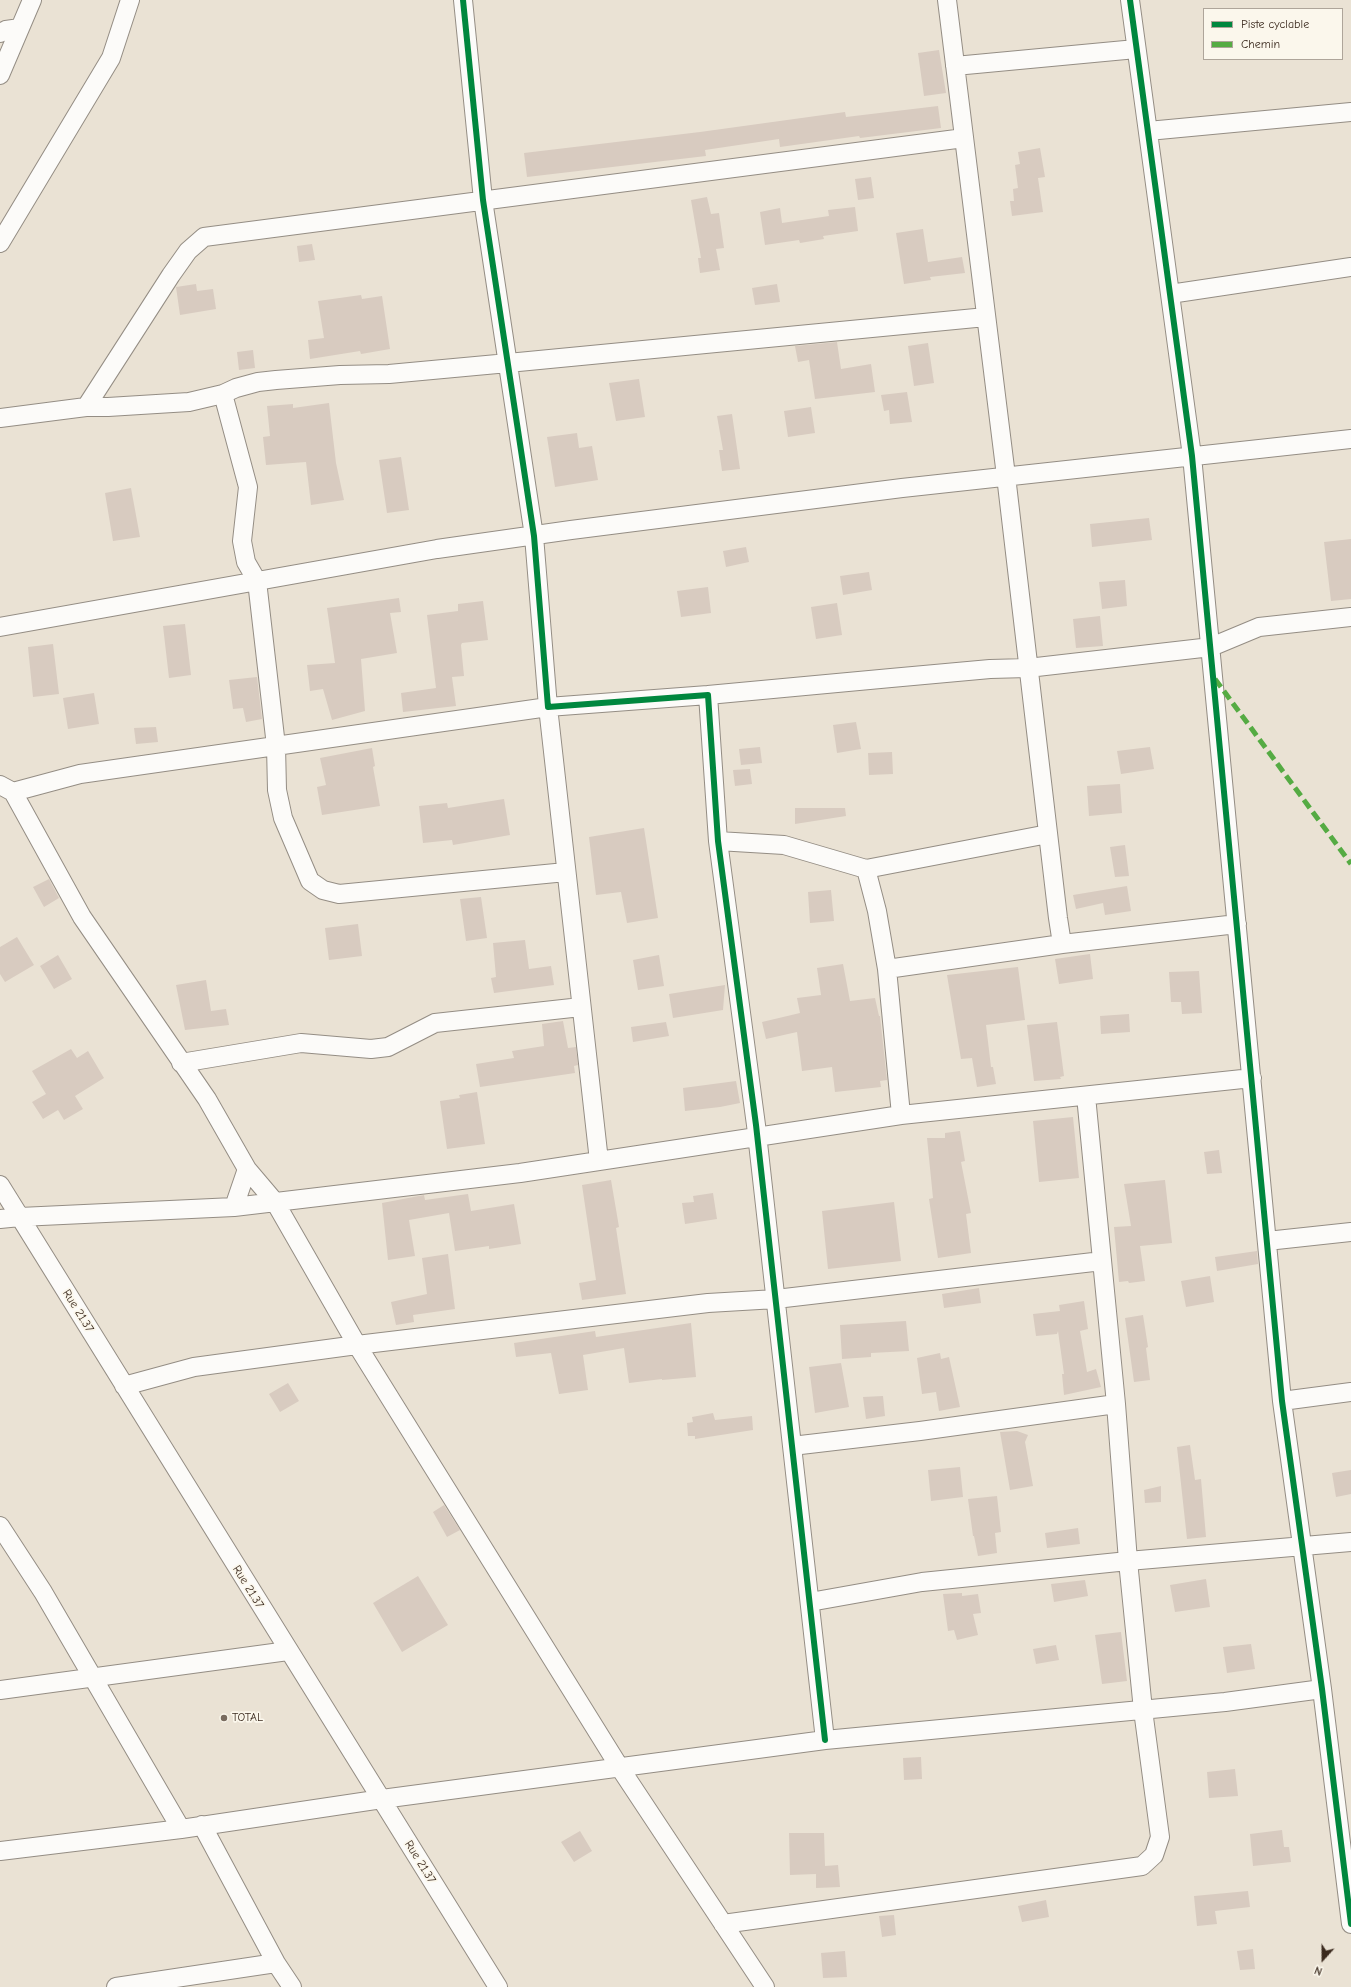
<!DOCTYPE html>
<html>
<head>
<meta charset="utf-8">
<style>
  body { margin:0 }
  #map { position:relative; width:1351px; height:1987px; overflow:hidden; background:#eae2d4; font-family:"Comic Neue",sans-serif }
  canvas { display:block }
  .legend { position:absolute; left:1203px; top:8px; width:140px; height:52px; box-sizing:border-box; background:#fbf7ec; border:1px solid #aea59a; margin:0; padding:5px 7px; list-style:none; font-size:12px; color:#3b2a1e }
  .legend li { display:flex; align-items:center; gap:8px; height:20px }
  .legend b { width:20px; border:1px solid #aea59a }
  .north { position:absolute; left:1303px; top:1939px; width:40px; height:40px; -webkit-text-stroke:3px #fbf7ec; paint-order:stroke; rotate:201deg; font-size:11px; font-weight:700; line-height:16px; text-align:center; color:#3b2a1e }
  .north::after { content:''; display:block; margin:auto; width:14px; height:18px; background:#3b2a1e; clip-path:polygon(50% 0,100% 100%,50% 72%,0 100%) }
</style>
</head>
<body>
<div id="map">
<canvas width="1351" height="1987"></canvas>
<ul class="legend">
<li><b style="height:5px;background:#00873e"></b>Piste cyclable</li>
<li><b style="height:5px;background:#55ab43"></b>Chemin</li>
</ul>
<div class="north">N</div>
</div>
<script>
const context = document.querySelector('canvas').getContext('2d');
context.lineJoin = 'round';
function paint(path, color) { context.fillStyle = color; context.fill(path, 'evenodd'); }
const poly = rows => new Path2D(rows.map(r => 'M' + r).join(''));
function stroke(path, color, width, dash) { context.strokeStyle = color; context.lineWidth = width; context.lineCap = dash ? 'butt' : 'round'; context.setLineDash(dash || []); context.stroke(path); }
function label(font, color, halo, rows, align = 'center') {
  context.font = font + ' "Comic Neue",sans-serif'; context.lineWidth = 3.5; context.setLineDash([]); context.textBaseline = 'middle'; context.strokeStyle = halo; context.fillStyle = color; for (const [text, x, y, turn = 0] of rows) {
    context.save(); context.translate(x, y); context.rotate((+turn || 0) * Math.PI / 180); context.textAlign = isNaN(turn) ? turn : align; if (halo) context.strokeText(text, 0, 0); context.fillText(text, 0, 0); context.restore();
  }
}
const building = poly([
  [939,50,946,93,924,96,918,53],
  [938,106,941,128,860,138,859,136,780,147,779,139,705,150,706,156,527,177,524,153,700,132,845,112,846,117],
  [1040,148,1045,177,1038,178,1043,212,1012,216,1010,201,1014,201,1013,189,1018,188,1015,165,1020,164,1018,152],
  [871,177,874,198,858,200,855,179],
  [707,197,711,214,719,213,724,248,716,249,720,270,700,273,698,258,701,258,691,200],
  [855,207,858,231,823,236,824,239,800,243,799,240,765,245,760,212,780,208,782,223,829,216,828,210],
  [923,229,928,262,962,257,965,273,930,277,931,280,904,284,896,233],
  [312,244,315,260,299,262,297,246],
  [196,284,197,291,213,289,216,309,180,315,176,287],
  [777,284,780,302,755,305,752,288],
  [361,295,362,299,382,296,390,349,361,354,360,351,310,359,308,340,324,338,318,301],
  [837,342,841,369,871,364,875,392,815,399,809,360,798,362,795,346],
  [928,343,934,383,914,386,908,346],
  [253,350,255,368,239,370,237,352],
  [639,379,645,417,616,421,609,383],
  [907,392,912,422,890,424,889,410,884,411,881,395],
  [329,403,336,463,344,500,311,505,306,462,266,465,263,437,270,436,267,406,293,404,293,408],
  [811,407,815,433,788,437,784,411],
  [732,414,740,469,722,471,719,450,723,450,717,416],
  [577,433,579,448,592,446,598,480,555,487,547,437],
  [401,457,409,510,387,513,379,460],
  [131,488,140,537,113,541,105,493],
  [1149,518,1152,540,1092,547,1090,524],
  [1351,539,1351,599,1331,601,1324,542],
  [746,547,749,562,726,567,723,551],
  [869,572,872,590,843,595,840,576],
  [1125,580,1127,606,1102,609,1099,582],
  [708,587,711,613,681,617,677,591],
  [399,598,401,612,390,613,397,653,361,659,365,711,332,720,323,689,310,691,307,665,335,663,327,608],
  [483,601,488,640,462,643,461,645,464,676,452,677,456,706,403,712,401,693,436,688,427,615,458,611,458,604],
  [837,603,842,635,816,639,811,607],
  [1100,616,1103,646,1076,648,1073,619],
  [185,624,191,675,169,678,163,626],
  [53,644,59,694,33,697,28,647],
  [257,677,262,719,246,722,243,708,233,709,229,680],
  [94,693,99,724,68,729,63,698],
  [856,722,861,749,837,753,833,725],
  [156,727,158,742,136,744,134,728],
  [760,747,762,763,741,765,739,749],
  [1150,747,1154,769,1121,774,1117,751],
  [372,748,375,766,373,767,380,806,322,815,317,787,326,785,320,758],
  [892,752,893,774,869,775,868,753],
  [750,769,752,784,735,786,733,770],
  [1120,784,1122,813,1089,816,1087,786],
  [504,799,510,835,453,845,452,840,423,843,419,806,447,803,448,808],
  [795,808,845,808,846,816,795,824],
  [644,828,658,918,627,923,621,892,596,895,589,837],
  [1125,845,1129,876,1115,877,1110,847],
  [49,879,59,898,44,907,33,887],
  [1127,886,1131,911,1105,915,1103,903,1076,909,1073,895],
  [831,890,834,921,810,923,808,892],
  [481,897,487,938,466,941,460,899],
  [358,924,362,956,329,960,325,928],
  [17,937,34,965,5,982,0,974,0,947],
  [525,940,529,969,551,966,554,985,494,993,491,978,496,977,493,943],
  [1090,954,1093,979,1059,984,1055,959],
  [58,955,72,979,54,989,40,966],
  [659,955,664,986,638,990,633,960],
  [843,964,850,1001,875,998,879,1016,880,1016,887,1080,880,1081,881,1087,835,1092,832,1067,802,1071,797,1032,766,1039,762,1022,800,1013,797,998,821,995,817,968],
  [1018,967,1025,1020,986,1025,991,1067,993,1067,996,1084,977,1087,972,1058,961,1059,947,975],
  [1199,971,1202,1013,1182,1014,1181,1002,1171,1002,1169,972],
  [206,980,211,1011,226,1009,229,1025,185,1030,176,985],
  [725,985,723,1010,673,1018,669,994],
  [1129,1014,1130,1032,1101,1034,1100,1016],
  [563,1021,568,1048,576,1047,578,1065,574,1066,575,1073,480,1087,476,1064,514,1058,512,1051,544,1046,542,1024],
  [666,1022,669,1036,633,1042,631,1027],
  [1057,1022,1064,1076,1060,1077,1061,1079,1034,1081,1027,1025],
  [71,1049,77,1058,88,1051,104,1078,75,1096,83,1109,64,1120,58,1110,43,1119,32,1102,46,1094,32,1071],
  [736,1081,740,1103,720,1107,685,1111,683,1088],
  [477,1092,485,1144,447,1149,440,1101,460,1098,459,1095],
  [1073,1117,1079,1178,1039,1182,1033,1121],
  [960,1131,965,1161,961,1162,971,1213,966,1214,971,1253,938,1258,929,1199,933,1198,927,1138,945,1138,945,1133],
  [1219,1150,1222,1173,1207,1174,1204,1152],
  [611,1180,619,1227,616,1228,626,1294,582,1300,579,1283,596,1280,582,1185],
  [1165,1180,1172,1243,1140,1246,1145,1281,1129,1283,1128,1281,1119,1282,1114,1227,1131,1226,1124,1184],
  [713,1193,717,1219,685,1224,682,1203,694,1202,693,1196],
  [468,1194,471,1211,514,1204,521,1244,489,1249,489,1246,455,1251,449,1213,409,1220,415,1256,388,1260,382,1203,424,1195,425,1200],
  [894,1202,901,1261,828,1269,822,1211],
  [1257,1251,1258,1264,1217,1271,1215,1257],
  [448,1254,455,1309,413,1315,414,1322,396,1325,391,1302,427,1294,422,1258],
  [1210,1276,1214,1302,1186,1307,1181,1281],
  [979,1288,981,1303,944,1308,942,1294],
  [1084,1301,1088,1329,1080,1331,1087,1372,1096,1369,1101,1387,1064,1395,1062,1374,1064,1374,1058,1331,1057,1334,1036,1336,1033,1314,1060,1311,1059,1305],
  [1143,1315,1148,1347,1146,1348,1150,1380,1134,1382,1125,1318],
  [906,1321,909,1351,871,1353,871,1357,842,1359,840,1325],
  [691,1323,696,1377,662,1380,662,1379,629,1383,624,1348,583,1355,588,1390,559,1394,551,1353,516,1357,514,1343,595,1331,596,1337],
  [940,1353,941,1359,949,1357,960,1407,939,1411,936,1392,922,1394,917,1358],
  [841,1363,849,1407,815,1413,809,1367],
  [288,1383,299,1401,280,1412,269,1394],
  [883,1396,885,1416,866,1419,863,1397],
  [713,1413,715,1420,752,1416,753,1430,695,1439,695,1436,688,1436,687,1423,693,1422,692,1417],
  [1017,1431,1028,1435,1025,1442,1033,1486,1010,1490,1000,1432],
  [1190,1445,1195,1480,1201,1479,1206,1537,1187,1539,1177,1447],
  [960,1467,963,1497,931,1501,928,1470],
  [1351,1470,1351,1494,1336,1497,1332,1473],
  [1161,1486,1161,1502,1145,1503,1144,1490],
  [997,1496,1001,1532,995,1533,997,1553,978,1556,974,1536,973,1536,968,1499],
  [444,1505,460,1530,447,1537,433,1512],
  [1078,1528,1080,1544,1047,1548,1045,1533],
  [418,1576,448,1625,402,1652,373,1603],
  [1206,1579,1210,1607,1175,1612,1170,1585],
  [1085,1580,1088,1596,1054,1602,1051,1584],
  [962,1593,962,1596,978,1594,981,1613,973,1614,978,1635,957,1640,954,1630,948,1631,943,1594],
  [1121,1632,1127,1681,1102,1684,1095,1635],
  [1251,1644,1255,1669,1227,1673,1223,1647],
  [1056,1645,1059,1660,1036,1664,1033,1649],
  [921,1757,922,1779,904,1780,903,1758],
  [1235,1769,1238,1796,1209,1798,1207,1772],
  [1282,1830,1284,1847,1289,1847,1291,1862,1253,1866,1250,1834],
  [580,1831,592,1851,574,1862,561,1842],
  [789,1833,824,1833,825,1866,838,1865,840,1887,816,1888,816,1874,790,1875],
  [1248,1891,1250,1907,1215,1911,1217,1924,1197,1926,1194,1896],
  [1046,1900,1049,1917,1022,1922,1018,1906],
  [894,1915,896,1935,882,1937,879,1916],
  [1253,1949,1255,1969,1240,1970,1237,1951],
  [845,1951,847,1977,823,1978,821,1953]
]);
const minor = poly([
  [463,0,483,200,534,536,548,707,708,695,718,841,756,1125,825,1740],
  [947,0,1006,476,1058,918,1062,944],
  [1130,0,1192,456,1282,1401,1322,1689,1351,1924],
  [0,33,6,30,20,28],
  [955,66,1136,49],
  [0,75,32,0],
  [1148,131,1351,112],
  [0,243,111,58,130,0],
  [1170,294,1351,267],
  [223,394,248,487,242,541,246,562,257,581,276,746,277,790,283,818,310,881,323,890,339,894,566,872],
  [86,407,171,275,188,251,204,237,964,138],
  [0,418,86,407,108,407,189,402,223,394,236,388,258,382,276,380,340,375,389,374,508,363,986,317],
  [0,627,437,549,571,530,902,488,1351,439],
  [708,695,891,678,990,669,1028,668,1211,647,1259,627,1351,617],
  [0,785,13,792,82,917,207,1099,247,1169,234,1207],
  [13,792,80,774,548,707,599,1161],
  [718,841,784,845,866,869,1048,834],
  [866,869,877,911,887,969,901,1115],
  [887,969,1062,944,1237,924],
  [181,1063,301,1043,371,1049,388,1047,435,1023,581,1007],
  [247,1169,275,1202,357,1345,620,1768,765,1987],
  [0,1185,498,1987],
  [0,1219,20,1217,234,1207,520,1173,901,1115,1252,1078],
  [1267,1241,1351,1232],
  [124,1386,194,1367,357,1345,708,1303,776,1299,1102,1261],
  [1282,1401,1351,1392],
  [792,1446,920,1431,1116,1404],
  [0,1526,43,1592,181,1829],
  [810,1602,922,1582,1128,1561,1351,1542],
  [0,1690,288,1651],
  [202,1825,276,1963,292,1987],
  [0,1851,181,1829,382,1799,825,1740,1225,1702,1322,1689],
  [723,1924,1142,1866,1154,1855,1160,1837,1143,1710,1128,1561,1116,1404,1086,1096],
  [116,1987,276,1963]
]);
const quiet = poly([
  [1215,679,1351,864]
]);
const cycleway = poly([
  [463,0,483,200,534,536,548,707,708,695,718,841,756,1125,825,1740],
  [1130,0,1192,456,1282,1401,1322,1689,1351,1924]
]);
const markers = [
  [224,1718,4,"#786a5e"]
];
const streetNames = [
  ["Rue 21.37",78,1311,58],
  ["Rue 21.37",248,1587,58],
  ["Rue 21.37",420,1862,58]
];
const poiNames = [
  ["TOTAL",232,1718]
];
paint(building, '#d8cbc0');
stroke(minor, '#948d84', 20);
stroke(minor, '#fcfbf9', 18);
stroke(quiet, '#55ab43', 5, [10, 5]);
stroke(cycleway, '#00873e', 6);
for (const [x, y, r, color] of markers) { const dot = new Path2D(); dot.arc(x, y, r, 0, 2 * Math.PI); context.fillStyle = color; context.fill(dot); stroke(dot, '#fbf7ec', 1.5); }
label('12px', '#3b2a1e', '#fbf7ec', streetNames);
label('12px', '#3b2a1e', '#fbf7ec', poiNames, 'left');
</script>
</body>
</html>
